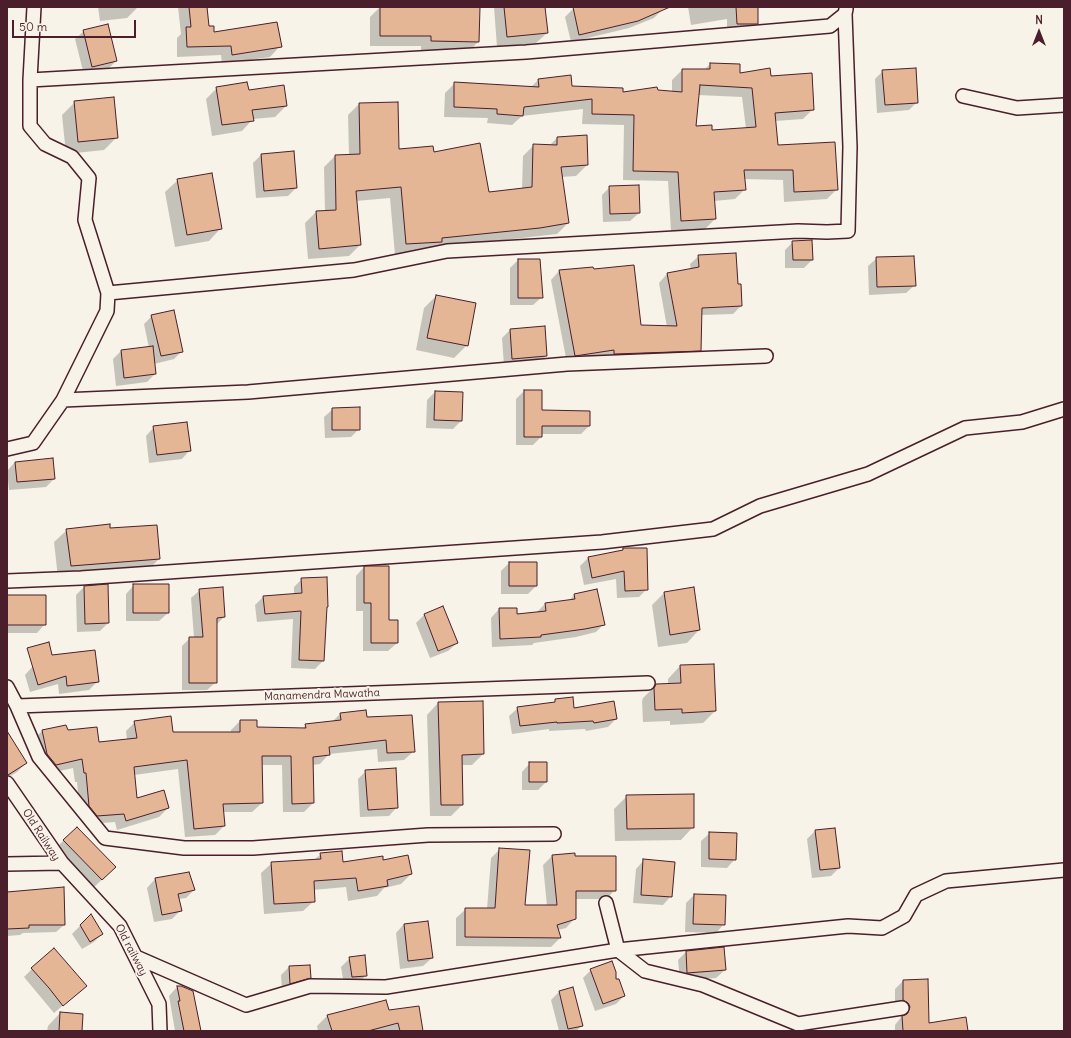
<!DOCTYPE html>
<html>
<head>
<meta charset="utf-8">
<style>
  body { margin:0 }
  #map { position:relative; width:1071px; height:1038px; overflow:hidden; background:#f7f3e8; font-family:Delius,sans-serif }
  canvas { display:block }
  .frame { position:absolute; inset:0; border:8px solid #4a1f2b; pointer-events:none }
  .north { position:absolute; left:1019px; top:12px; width:40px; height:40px; -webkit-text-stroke:3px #f7f3e8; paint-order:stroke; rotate:0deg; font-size:11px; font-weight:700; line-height:16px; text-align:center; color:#4a1f2b }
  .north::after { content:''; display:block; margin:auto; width:14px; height:18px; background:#4a1f2b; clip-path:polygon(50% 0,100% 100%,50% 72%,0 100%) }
  .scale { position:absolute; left:12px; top:20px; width:124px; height:18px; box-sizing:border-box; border:2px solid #4a1f2b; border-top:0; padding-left:5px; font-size:12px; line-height:14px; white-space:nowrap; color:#4a1f2b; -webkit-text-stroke:3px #f7f3e8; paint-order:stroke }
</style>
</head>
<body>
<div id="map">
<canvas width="1071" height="1038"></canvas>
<div class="frame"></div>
<div class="north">N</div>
<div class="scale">50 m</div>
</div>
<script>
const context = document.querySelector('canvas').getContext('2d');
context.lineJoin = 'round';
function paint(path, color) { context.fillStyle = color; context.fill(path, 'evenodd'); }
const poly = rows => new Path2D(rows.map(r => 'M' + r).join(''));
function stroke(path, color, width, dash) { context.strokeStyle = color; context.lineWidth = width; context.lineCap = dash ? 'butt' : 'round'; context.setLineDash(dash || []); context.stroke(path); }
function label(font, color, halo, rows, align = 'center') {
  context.font = font + ' Delius,sans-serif'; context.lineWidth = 4; context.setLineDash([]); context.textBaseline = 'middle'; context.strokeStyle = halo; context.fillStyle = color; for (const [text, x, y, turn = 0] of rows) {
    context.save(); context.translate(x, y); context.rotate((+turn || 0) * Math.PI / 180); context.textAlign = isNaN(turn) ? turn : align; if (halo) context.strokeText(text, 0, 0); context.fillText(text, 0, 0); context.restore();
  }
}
const shadow = poly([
  [98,7,137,7,137,8,127,18,100,21],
  [178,7,206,7,208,27,214,33,280,46,270,57,222,64,221,55,177,57,177,38,181,34],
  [380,7,479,7,478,42,468,52,421,51,421,46,370,46,370,17],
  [494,7,544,7,547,33,536,43,497,47],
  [581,7,661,7,662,10,654,18,629,28,571,42,565,17,573,9],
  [688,7,757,7,757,24,747,33,727,33,727,19,691,25],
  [84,31,116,61,108,69,84,75,75,39],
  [710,64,739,74,770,77,813,109,803,119,775,121,778,146,837,189,827,199,784,202,783,180,744,179,745,189,735,199,714,201,715,219,705,229,671,231,668,181,623,180,624,125,582,124,583,109,522,116,512,125,487,123,488,118,444,117,445,93,455,83,530,88,538,80,571,87,622,93,657,91,672,92,672,80,682,70,704,70],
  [698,95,742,97,746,129,711,131,695,127],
  [883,71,917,102,909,110,877,113,875,79],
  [217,88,248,91,286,106,275,117,253,119,242,131,212,136,206,99],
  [75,102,117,137,104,150,66,154,62,115],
  [359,104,398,150,433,153,488,193,522,189,523,156,534,145,549,146,557,138,587,165,576,176,561,177,568,223,557,234,434,248,430,252,395,255,390,198,356,201,360,245,349,256,308,259,305,223,316,212,325,212,324,167,335,156,349,155,348,115],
  [261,155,296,188,288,196,256,198,253,163],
  [178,180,221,228,209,241,175,247,165,192],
  [610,187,639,213,630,221,603,222,602,195],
  [793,242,812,260,804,268,785,268,785,250],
  [699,256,737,285,741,306,733,314,701,315,700,350,692,358,567,363,551,280,559,271,593,268,640,326,667,327,659,283,667,274,691,270,690,264],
  [877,258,915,285,906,293,869,295,868,266],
  [518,260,542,297,533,305,510,305,510,268],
  [436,296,467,345,454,358,416,350,424,308],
  [152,316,182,351,174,359,154,364,155,374,147,382,116,386,113,359,121,351,149,348,144,324],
  [510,330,546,356,538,364,504,366,502,338],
  [524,391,541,411,589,426,581,434,541,434,541,437,533,445,516,445,516,399],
  [435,392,461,421,453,429,426,428,427,400],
  [333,409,359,429,351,437,325,438,324,417],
  [154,427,190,450,182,459,149,463,146,436],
  [15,462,54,479,46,487,9,490,7,471],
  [109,529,159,559,147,571,58,578,54,542,67,530],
  [622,552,647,589,639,597,617,598,616,579,584,585,580,566,588,558],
  [509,563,536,563,536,586,528,594,501,594,501,571],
  [364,567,397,643,388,651,363,651,363,611,356,611,356,576],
  [302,579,327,607,326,608,323,661,315,669,291,668,293,619,257,622,255,605,263,597,294,594,294,587],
  [134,585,168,613,159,621,126,621,126,594],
  [84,587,108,623,100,631,77,632,76,595],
  [200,590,224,617,216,625,216,682,207,690,182,690,182,646,190,638,194,638,191,598],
  [664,593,699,630,687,643,658,647,652,605],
  [574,595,604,624,596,632,576,637,534,643,532,645,492,647,491,618,499,609,516,615,537,612,545,604,569,601],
  [7,596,45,624,37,633,7,633],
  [443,607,457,643,448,651,430,658,416,623,424,615],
  [33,666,97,682,89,690,59,694,58,684,30,692,25,675],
  [680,666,715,711,703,723,670,725,670,721,643,722,642,701,643,698,656,685,668,685,668,679],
  [556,700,573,709,616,719,608,727,586,731,585,729,549,731,549,729,512,734,509,716,518,708,552,704],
  [438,703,483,754,472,765,462,765,462,805,451,816,430,816,427,715],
  [340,714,366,719,414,751,404,760,378,762,377,749,329,754,320,764,313,765,313,803,304,812,283,812,282,765,261,765,262,803,252,812,223,812,224,826,215,835,185,837,178,769,134,775,136,799,168,808,159,817,117,830,115,822,88,824,80,815,77,782,75,782,73,768,46,774,33,740,42,731,66,726,67,731,98,743,127,740,126,731,135,722,172,733,231,733,231,730,240,721,256,728,302,729,306,725,332,722],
  [7,733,26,763,17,772,7,778],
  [530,763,546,782,538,790,522,790,522,772],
  [366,771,397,807,389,816,360,817,358,779],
  [627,796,693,827,681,840,615,841,614,809],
  [834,829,839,868,831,876,812,878,807,839,815,831],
  [710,833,735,859,727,868,701,867,701,841],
  [64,840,106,876,93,888,56,848],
  [500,849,524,906,547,906,543,865,552,856,574,857,615,890,606,899,575,899,575,918,566,928,558,930,560,938,551,947,456,946,456,918,466,909,487,909,491,858],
  [321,854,342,864,383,861,411,874,401,884,384,888,377,896,348,901,346,887,313,890,314,901,303,911,264,914,261,873,272,863,314,860],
  [644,860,671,896,663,905,633,903,636,869],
  [188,873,194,890,186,898,178,899,180,911,172,919,154,922,147,888,155,879],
  [7,893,64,925,56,932,23,933,20,935,7,936],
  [694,895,724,924,716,933,685,932,686,903],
  [427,922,432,958,423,966,400,969,396,933,404,924],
  [80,926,102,934,94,942,82,949,72,934],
  [686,952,725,970,716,978,680,981,678,960],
  [350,958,366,975,358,984,344,985,341,967],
  [289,967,310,978,302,986,282,991,281,975],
  [32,969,86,986,54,1013,24,977],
  [591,970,615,980,624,996,616,1004,595,1011,583,978],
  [903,981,928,1031,895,1031,895,1025,902,1016,900,1011,895,1008,895,989],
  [177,987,181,987,200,1031,175,1031,169,996],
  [572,988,582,1026,576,1031,559,1031,551,1000,559,992],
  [388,1012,422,1031,318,1031,317,1026,328,1015],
  [60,1013,81,1031,47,1031,48,1026]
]);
const building = poly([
  [189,7,207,7,209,26,214,26,214,32,277,22,282,47,232,55,231,46,187,47,186,27,191,27,189,7],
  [380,7,480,7,479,42,431,41,431,36,380,36,380,7],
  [504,7,545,7,548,33,507,37,504,7],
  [573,7,670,7,638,21,579,35,573,7],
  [736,7,758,7,758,24,737,24,736,7],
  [108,24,117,61,92,67,83,30,108,24],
  [710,63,740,64,740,73,770,68,771,76,812,73,814,110,775,113,778,145,835,142,838,190,794,192,793,170,744,170,746,190,714,192,716,219,681,221,678,172,633,171,634,115,592,114,592,99,524,107,523,116,497,114,497,109,454,107,454,82,539,87,538,79,571,75,572,86,623,88,623,92,657,87,658,90,682,92,682,69,710,69,710,63],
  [700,85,752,88,756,127,712,130,712,125,696,126,700,85],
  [916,68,918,103,885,105,882,70,916,68],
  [247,82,249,90,284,85,287,106,252,110,254,121,222,125,216,87,247,82],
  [114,97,118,138,78,142,74,101,114,97],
  [398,102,399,149,433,146,434,152,480,143,489,192,532,187,533,144,557,145,557,137,587,135,588,165,561,167,569,223,540,228,442,238,442,242,406,244,401,187,356,191,361,245,319,249,316,211,336,210,335,155,360,154,359,103,398,102],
  [294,151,297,188,264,191,261,154,294,151],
  [212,173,222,229,187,235,177,179,212,173],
  [639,185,640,213,610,214,609,186,639,185],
  [812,240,813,260,793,260,792,241,812,240],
  [736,253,738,284,741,284,742,306,702,308,701,351,615,354,614,354,614,350,575,356,559,270,593,267,594,269,634,265,641,325,677,326,667,273,699,267,698,255,736,253],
  [914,256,916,286,877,287,876,257,914,256],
  [518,259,540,259,543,298,518,298,518,259],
  [436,295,476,303,468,346,427,338,436,295],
  [174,310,183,352,161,356,151,315,174,310],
  [545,326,547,356,512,359,510,329,545,326],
  [153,346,156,374,124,378,121,350,153,346],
  [524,390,542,390,542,410,590,411,590,426,542,426,542,437,524,437,524,390],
  [435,391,463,392,462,421,434,420,435,391],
  [360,407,360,430,332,430,332,408,360,407],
  [187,422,191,451,157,455,153,426,187,422],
  [53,458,55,479,17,482,15,462,53,458],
  [110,524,110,528,157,525,160,559,71,566,66,529,110,524],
  [623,548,647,548,648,590,625,591,624,571,592,578,588,557,623,550,623,548],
  [509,562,537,562,537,586,509,586,509,562],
  [364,566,389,566,389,620,398,620,398,643,371,643,371,603,364,603,364,566],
  [327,577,328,607,327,607,324,661,299,660,301,611,265,614,263,596,302,593,301,578,327,577],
  [108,584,109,623,85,624,84,586,108,584],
  [133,584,169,584,169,613,133,613,133,584],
  [223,587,225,617,217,618,217,683,189,683,189,637,203,637,199,589,223,587],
  [694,587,700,630,670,635,664,592,694,587],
  [597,589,605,625,585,629,541,635,541,637,500,639,499,608,517,608,517,614,546,611,545,603,575,599,574,594,597,589],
  [7,595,46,595,46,625,7,625,7,595],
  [443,606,458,643,438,651,424,614,443,606],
  [49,642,52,655,95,650,99,682,67,686,66,676,38,685,27,648,49,642],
  [714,664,716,711,682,713,682,709,655,710,654,688,656,684,681,683,680,665,714,664],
  [573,697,574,708,614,701,617,719,594,723,593,721,557,723,557,722,520,726,517,707,555,702,555,699,573,697],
  [483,701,484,754,462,755,463,805,441,805,438,702,483,701],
  [366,710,367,717,412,715,415,752,387,753,386,740,329,747,330,755,313,757,314,803,292,804,291,756,262,756,263,803,223,804,225,826,194,829,187,760,134,767,137,798,164,790,169,808,126,821,124,814,97,816,89,806,86,773,84,773,82,759,56,765,47,754,42,730,66,725,68,730,97,727,99,742,137,738,134,721,171,716,173,732,240,732,240,720,257,720,257,727,306,728,305,724,341,720,340,713,366,710],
  [7,731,27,763,8,775,7,775,7,731],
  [529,762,547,762,547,782,529,782,529,762],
  [396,768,398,808,368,810,365,770,396,768],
  [694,794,694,828,627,829,626,795,694,794],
  [77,827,116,867,102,880,63,840,77,827],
  [835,828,840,868,820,870,815,830,835,828],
  [709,832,737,833,736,860,709,859,709,832],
  [499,848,530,850,525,905,557,905,552,855,575,853,575,856,616,856,616,891,576,891,576,919,557,925,561,938,465,937,465,908,495,908,499,848],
  [342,851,343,862,383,856,383,860,408,855,412,874,387,880,388,886,358,891,356,878,314,881,315,902,274,904,271,862,321,859,320,853,342,851],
  [643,859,675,862,672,897,641,895,643,859],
  [189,872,195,890,178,894,182,911,162,915,155,878,189,872],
  [64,887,65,925,29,925,29,928,7,929,7,892,64,887],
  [694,894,726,895,725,925,693,924,694,894],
  [91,914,103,934,90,942,80,925,91,914],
  [428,921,433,958,408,961,404,924,428,921],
  [724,947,726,970,687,973,686,951,724,947],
  [54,948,87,986,63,1006,49,988,31,968,54,948],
  [365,955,367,976,352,977,349,957,365,955],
  [612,961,616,972,616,979,619,979,625,996,603,1004,590,969,612,961],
  [310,965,311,978,290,984,289,966,310,965],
  [928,979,929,1023,966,1017,968,1031,903,1031,902,1016,907,1014,910,1007,908,1003,903,1000,903,980,928,979],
  [177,986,181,986,193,991,201,1031,184,1031,178,1001,180,1001,177,986],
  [573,987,583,1026,568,1029,559,991,573,987],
  [386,1000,389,1010,419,1006,423,1031,400,1031,398,1023,368,1031,332,1031,327,1015,386,1000],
  [60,1012,83,1014,82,1031,59,1031,60,1012]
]);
const minor = poly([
  [30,80,526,52,830,26,845,14,846,9],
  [963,96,1017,108,1064,105],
  [108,293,354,270,447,251,798,231,827,232,848,231,850,147,845,14],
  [63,400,248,392,567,364,766,356],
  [7,449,33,443,63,400,107,311,108,293,85,220,89,178,72,157,45,144,30,126,30,80,34,7],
  [7,581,81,578,602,542,713,529,760,506,868,474,965,428,1022,422,1064,409],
  [7,687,17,706,648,683],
  [17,706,39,757,105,838,184,848,253,848,428,835,554,834],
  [7,783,62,863,7,864],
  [62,863,120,926,159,1004,160,1031],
  [606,903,618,950,645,971,703,985,798,1024,902,1008],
  [136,957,246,1005,310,986,386,987,618,950,848,926,882,928,904,916,916,895,946,881,1064,870]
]);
const streetNames = [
  ["Manamendra Mawatha",322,695,-2],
  ["Old Railway",41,835,57],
  ["Old railway",131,950,62]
];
paint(shadow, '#0003');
paint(building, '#e4b695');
stroke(building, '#4a1f2b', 1);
stroke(minor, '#4a1f2b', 16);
stroke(minor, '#f7f3e8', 13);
label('11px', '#4a1f2b', '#f7f3e8', streetNames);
</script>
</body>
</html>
